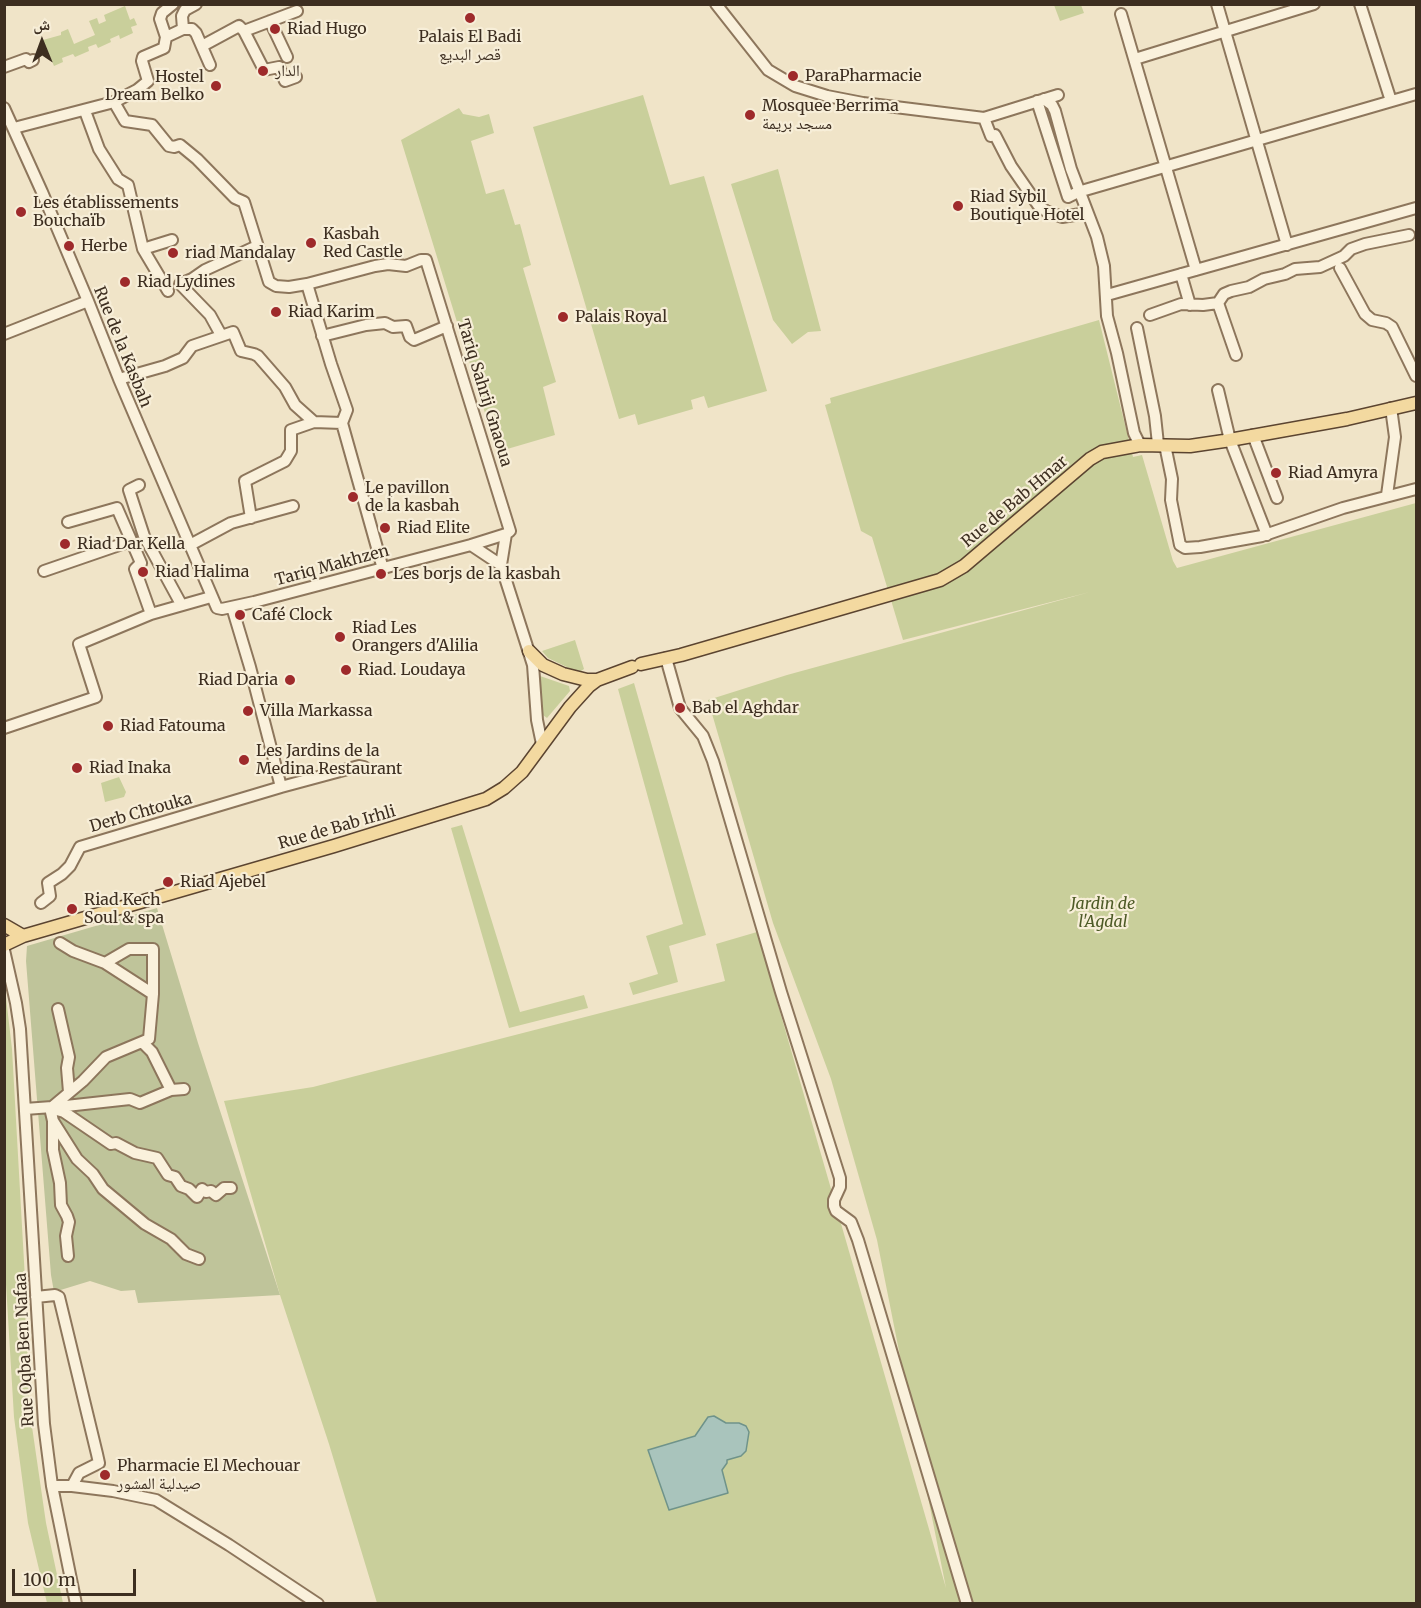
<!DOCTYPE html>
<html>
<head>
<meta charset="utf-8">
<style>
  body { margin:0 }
  #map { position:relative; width:1421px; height:1608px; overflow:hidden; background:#f0e4c8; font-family:Merriweather,"Noto Naskh Arabic",serif }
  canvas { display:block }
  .frame { position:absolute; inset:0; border:6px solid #3d2e20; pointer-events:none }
  .north { position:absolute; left:12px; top:12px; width:60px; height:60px; -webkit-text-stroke:4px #f7eed8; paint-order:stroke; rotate:359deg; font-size:16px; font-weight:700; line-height:24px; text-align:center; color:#3d2e20 }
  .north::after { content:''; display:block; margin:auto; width:21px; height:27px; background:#3d2e20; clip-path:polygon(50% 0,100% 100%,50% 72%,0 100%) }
  .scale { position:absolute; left:12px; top:1569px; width:124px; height:27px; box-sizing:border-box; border:3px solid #3d2e20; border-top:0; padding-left:8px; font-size:18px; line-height:21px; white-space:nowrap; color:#3d2e20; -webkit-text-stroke:4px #f7eed8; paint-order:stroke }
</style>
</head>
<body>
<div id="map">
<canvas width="1421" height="1608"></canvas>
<div class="frame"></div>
<div class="north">ش</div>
<div class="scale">100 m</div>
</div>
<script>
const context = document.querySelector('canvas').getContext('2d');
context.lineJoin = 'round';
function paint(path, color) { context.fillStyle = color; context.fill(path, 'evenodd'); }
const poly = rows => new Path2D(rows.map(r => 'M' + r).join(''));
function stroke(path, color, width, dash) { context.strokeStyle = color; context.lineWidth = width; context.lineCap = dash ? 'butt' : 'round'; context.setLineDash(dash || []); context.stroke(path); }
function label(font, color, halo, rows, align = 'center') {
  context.font = font + ' Merriweather,"Noto Naskh Arabic",serif'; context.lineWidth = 4.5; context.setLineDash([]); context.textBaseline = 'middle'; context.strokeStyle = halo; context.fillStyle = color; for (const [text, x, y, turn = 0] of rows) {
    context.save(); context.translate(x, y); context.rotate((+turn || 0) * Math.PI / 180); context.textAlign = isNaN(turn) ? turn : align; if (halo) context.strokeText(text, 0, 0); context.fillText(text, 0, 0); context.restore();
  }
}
const green = poly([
  [1054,5,1081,5,1084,13,1060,21],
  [125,6,130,20,134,18,137,25,131,27,133,33,120,39,119,35,110,39,111,42,98,48,96,44,88,47,89,51,75,57,73,54,62,58,63,62,54,66,43,40,61,35,61,32,68,29,74,44,95,35,89,21,97,18,99,24,106,21,104,15],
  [643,95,670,185,704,176,767,391,708,408,704,396,691,400,693,409,638,425,635,414,619,419,533,127],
  [459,108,463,114,479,117,489,114,494,133,471,141,486,194,504,189,515,225,520,224,531,265,523,268,556,382,543,387,555,435,497,452,401,140],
  [778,169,821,331,808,332,792,344,773,320,731,184],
  [1099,320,1133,457,1142,455,1173,561,1177,568,1416,503,1416,1603,377,1603,329,1444,280,1295,224,1101,313,1087,725,981,716,944,757,932,946,1588,877,1240,831,1079,773,923,708,700,787,675,1090,592,903,640,872,537,861,531,825,405,831,403,830,398],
  [575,640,584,669,581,671,573,670,548,658,542,651],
  [540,676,569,686,570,691,547,718,543,715],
  [634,683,706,935,669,946,678,982,633,995,629,983,658,974,646,936,683,924,618,689],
  [119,777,126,792,124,797,105,802,101,783],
  [462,825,520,1012,584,995,588,1008,509,1028,451,828],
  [5,989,12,1049,26,1297,29,1406,46,1523,63,1603,47,1603,28,1523,14,1417,4,1251]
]);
const cemetery = poly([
  [157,908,198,1043,280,1295,138,1303,135,1290,121,1291,90,1281,54,1292,51,1275,26,961,27,946]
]);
const water = poly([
  [714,1416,726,1423,739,1423,746,1426,749,1432,746,1451,741,1456,727,1460,727,1463,722,1470,728,1493,669,1510,648,1450,695,1436,708,1417,714,1416]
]);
const minor = poly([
  [716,4,768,70,795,86,827,96,863,103,984,118,1058,95],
  [1217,4,1287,245],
  [1360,4,1391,101],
  [1121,14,1196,270],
  [270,21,287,57],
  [183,29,192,29,196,33,210,65],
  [244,31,297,11],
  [166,37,160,19,162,13,173,4],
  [202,46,239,26,244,31,264,70,279,67,285,81,296,77],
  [1135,59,1314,4],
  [4,67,26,59,29,62,33,60],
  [1044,99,1052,105,1055,111,1071,169,1097,237,1104,266,1107,316,1117,353,1134,433,1140,445],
  [1037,101,1068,197,1078,192,1416,94],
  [114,102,125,121,152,125,169,146,174,147,180,145,197,159,235,198,244,202,269,282,276,286,289,287,307,284,331,364,347,410,342,423],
  [4,108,42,192,88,301,119,379,217,608,222,609,254,602,471,545,506,534],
  [85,111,99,149,118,179,128,185,143,249],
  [984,118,991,136,995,135,1011,166,1038,205,1046,211,1062,217,1087,213],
  [14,128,114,102,137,90,148,81,142,61,143,57,164,48,166,37,183,29,182,16,185,10,196,4],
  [1340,268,1365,314,1372,320,1386,323,1392,327,1416,376],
  [1181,274,1190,305],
  [307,284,375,266,388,264,406,266,421,260,426,260,510,531,506,534,501,565,533,665,537,720,542,744],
  [168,291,143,249,172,240],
  [1107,295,1416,208],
  [1218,303,1236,355],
  [1150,315,1181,304,1203,305,1218,303,1224,294,1231,291,1249,287,1264,279,1285,274,1295,269,1320,267,1344,256,1351,249,1365,244,1409,235],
  [1137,328,1155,416,1158,444],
  [4,334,88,301],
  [221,335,210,315,180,284,192,279,205,270,257,246],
  [322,336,366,325,385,323,393,327,406,326,410,337,414,340,447,326],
  [119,379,165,366,183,358,192,346,233,332,241,351,254,354,258,356,285,387,295,405,314,422,342,423],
  [1218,390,1230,440,1267,535],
  [342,423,383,569],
  [1253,435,1277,498],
  [1165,445,1172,479,1171,500,1180,545,1185,548,1200,547,1262,536,1343,508,1416,489],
  [139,485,129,490,144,536,181,604],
  [1387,495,1395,437,1391,408],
  [251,518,245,481,285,461,291,451,291,430,314,422],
  [68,522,117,508,141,563,135,569,151,614],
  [190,545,231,523,293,506],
  [471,545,501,565],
  [44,571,131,541],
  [232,607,250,667,281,787],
  [666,658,680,708,703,736,713,761,781,992,840,1178,840,1187,834,1200,834,1206,836,1211,851,1222,858,1240,967,1604],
  [4,728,96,697,79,644,151,614,211,597],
  [41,903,50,896,48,883,62,874,70,866,80,847,281,787,359,766,364,767],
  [60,943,73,951,105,963,153,994],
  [4,950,16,1003,20,1029,44,1424,52,1486,76,1604],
  [58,1009,69,1057,67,1068,69,1092],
  [143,1043,152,1052,171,1090],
  [57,1107,130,1099,140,1103,171,1090,184,1089],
  [25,1109,52,1107,83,1081,106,1057,149,1039,153,994,153,949,129,949,105,963],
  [53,1121,53,1150,60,1183,61,1205,67,1216,69,1222,66,1236,68,1256],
  [199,1259,186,1254,171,1239,145,1224,103,1189,93,1174,77,1159,53,1121,50,1108,64,1112,111,1144,116,1143,135,1153,157,1158,168,1175,175,1177,181,1186,189,1189,197,1197,202,1189,206,1192,211,1191,216,1195,224,1188,231,1188],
  [36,1297,55,1295,59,1297,97,1454,99,1463,79,1473,72,1486],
  [52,1486,72,1486,113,1491,156,1500,229,1545,318,1604]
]);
const major = poly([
  [529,651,543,665,563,674,587,680,597,680],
  [641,664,681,655,940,580,964,566,1090,459,1102,452,1140,445,1190,446,1224,441,1347,419,1416,403],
  [4,925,23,936],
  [4,945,23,936,334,846,486,799,504,788,522,772,570,707,589,686,597,680,632,667]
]);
const markers = [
  [470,18,6,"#9e2a2b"],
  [275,29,6,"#9e2a2b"],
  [263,71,6,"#9e2a2b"],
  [793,76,6,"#9e2a2b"],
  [216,86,6,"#9e2a2b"],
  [750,115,6,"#9e2a2b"],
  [958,206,6,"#9e2a2b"],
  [21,212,6,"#9e2a2b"],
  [311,243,6,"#9e2a2b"],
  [69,246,6,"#9e2a2b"],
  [173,253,6,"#9e2a2b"],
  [125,282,6,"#9e2a2b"],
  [276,312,6,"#9e2a2b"],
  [563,317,6,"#9e2a2b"],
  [1276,473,6,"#9e2a2b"],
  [353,497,6,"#9e2a2b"],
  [385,528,6,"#9e2a2b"],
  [65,544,6,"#9e2a2b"],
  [143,572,6,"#9e2a2b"],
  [381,574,6,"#9e2a2b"],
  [240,615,6,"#9e2a2b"],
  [340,637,6,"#9e2a2b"],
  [346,670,6,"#9e2a2b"],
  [290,680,6,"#9e2a2b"],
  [680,708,6,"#9e2a2b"],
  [248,711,6,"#9e2a2b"],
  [108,726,6,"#9e2a2b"],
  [244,760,6,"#9e2a2b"],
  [77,768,6,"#9e2a2b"],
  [168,882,6,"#9e2a2b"],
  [72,909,6,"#9e2a2b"],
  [105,1475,6,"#9e2a2b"]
];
const poiNames = [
  ["Riad Hugo",287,29],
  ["Palais El Badi",470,37,"center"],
  ["قصر البديع",470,55,"center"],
  ["الدار",275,71],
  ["ParaPharmacie",805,76],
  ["Hostel",204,77,"right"],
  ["Dream Belko",204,95,"right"],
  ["Mosquee Berrima",762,106],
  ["مسجد بريمة",762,124],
  ["Riad Sybil",970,197],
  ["Boutique Hotel",970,215],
  ["Les établissements",33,203],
  ["Bouchaïb",33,221],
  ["Kasbah",323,234],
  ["Red Castle",323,252],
  ["Herbe",81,246],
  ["riad Mandalay",185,253],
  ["Riad Lydines",137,282],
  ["Riad Karim",288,312],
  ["Palais Royal",575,317],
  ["Riad Amyra",1288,473],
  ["Le pavillon",365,488],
  ["de la kasbah",365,506],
  ["Riad Elite",397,528],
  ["Riad Dar Kella",77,544],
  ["Riad Halima",155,572],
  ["Les borjs de la kasbah",393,574],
  ["Café Clock",252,615],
  ["Riad Les",352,628],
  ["Orangers d'Alilia",352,646],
  ["Riad. Loudaya",358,670],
  ["Riad Daria",278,680,"right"],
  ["Bab el Aghdar",692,708],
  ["Villa Markassa",260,711],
  ["Riad Fatouma",120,726],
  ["Les Jardins de la",256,751],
  ["Medina Restaurant",256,769],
  ["Riad Inaka",89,768],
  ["Riad Ajebel",180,882],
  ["Riad Kech",84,900],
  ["Soul & spa",84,918],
  ["Pharmacie El Mechouar",117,1466],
  ["صيدلية المشور",117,1484]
];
const streetNames = [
  ["Rue de la Kasbah",122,347,68],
  ["Tariq Sahrij Gnaoua",484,393,73],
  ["Rue de Bab Hmar",1015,502,-40],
  ["Tariq Makhzen",332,566,-15],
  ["Derb Chtouka",141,813,-16],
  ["Rue de Bab Irhli",337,828,-16],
  ["Rue Oqba Ben Nafaa",25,1350,-93]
];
const parkNames = [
  ["Jardin de",1103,904],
  ["l'Agdal",1103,922]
];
paint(green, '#c9cf9b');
paint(cemetery, '#bfc49a');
paint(water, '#a9c4bc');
stroke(water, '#6f938a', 1.5);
stroke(minor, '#8d765c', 14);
stroke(major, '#5b4430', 15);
stroke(minor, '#faf1dc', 10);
stroke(major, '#f3d9a0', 12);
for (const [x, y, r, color] of markers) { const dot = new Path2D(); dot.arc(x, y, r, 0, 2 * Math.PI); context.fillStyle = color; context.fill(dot); stroke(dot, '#f7eed8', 2); }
label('16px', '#3d2e20', '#f7eed8', poiNames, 'left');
label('16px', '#3d2e20', '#f7eed8', streetNames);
label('italic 16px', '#4d5a26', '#f7eed8', parkNames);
</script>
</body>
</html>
